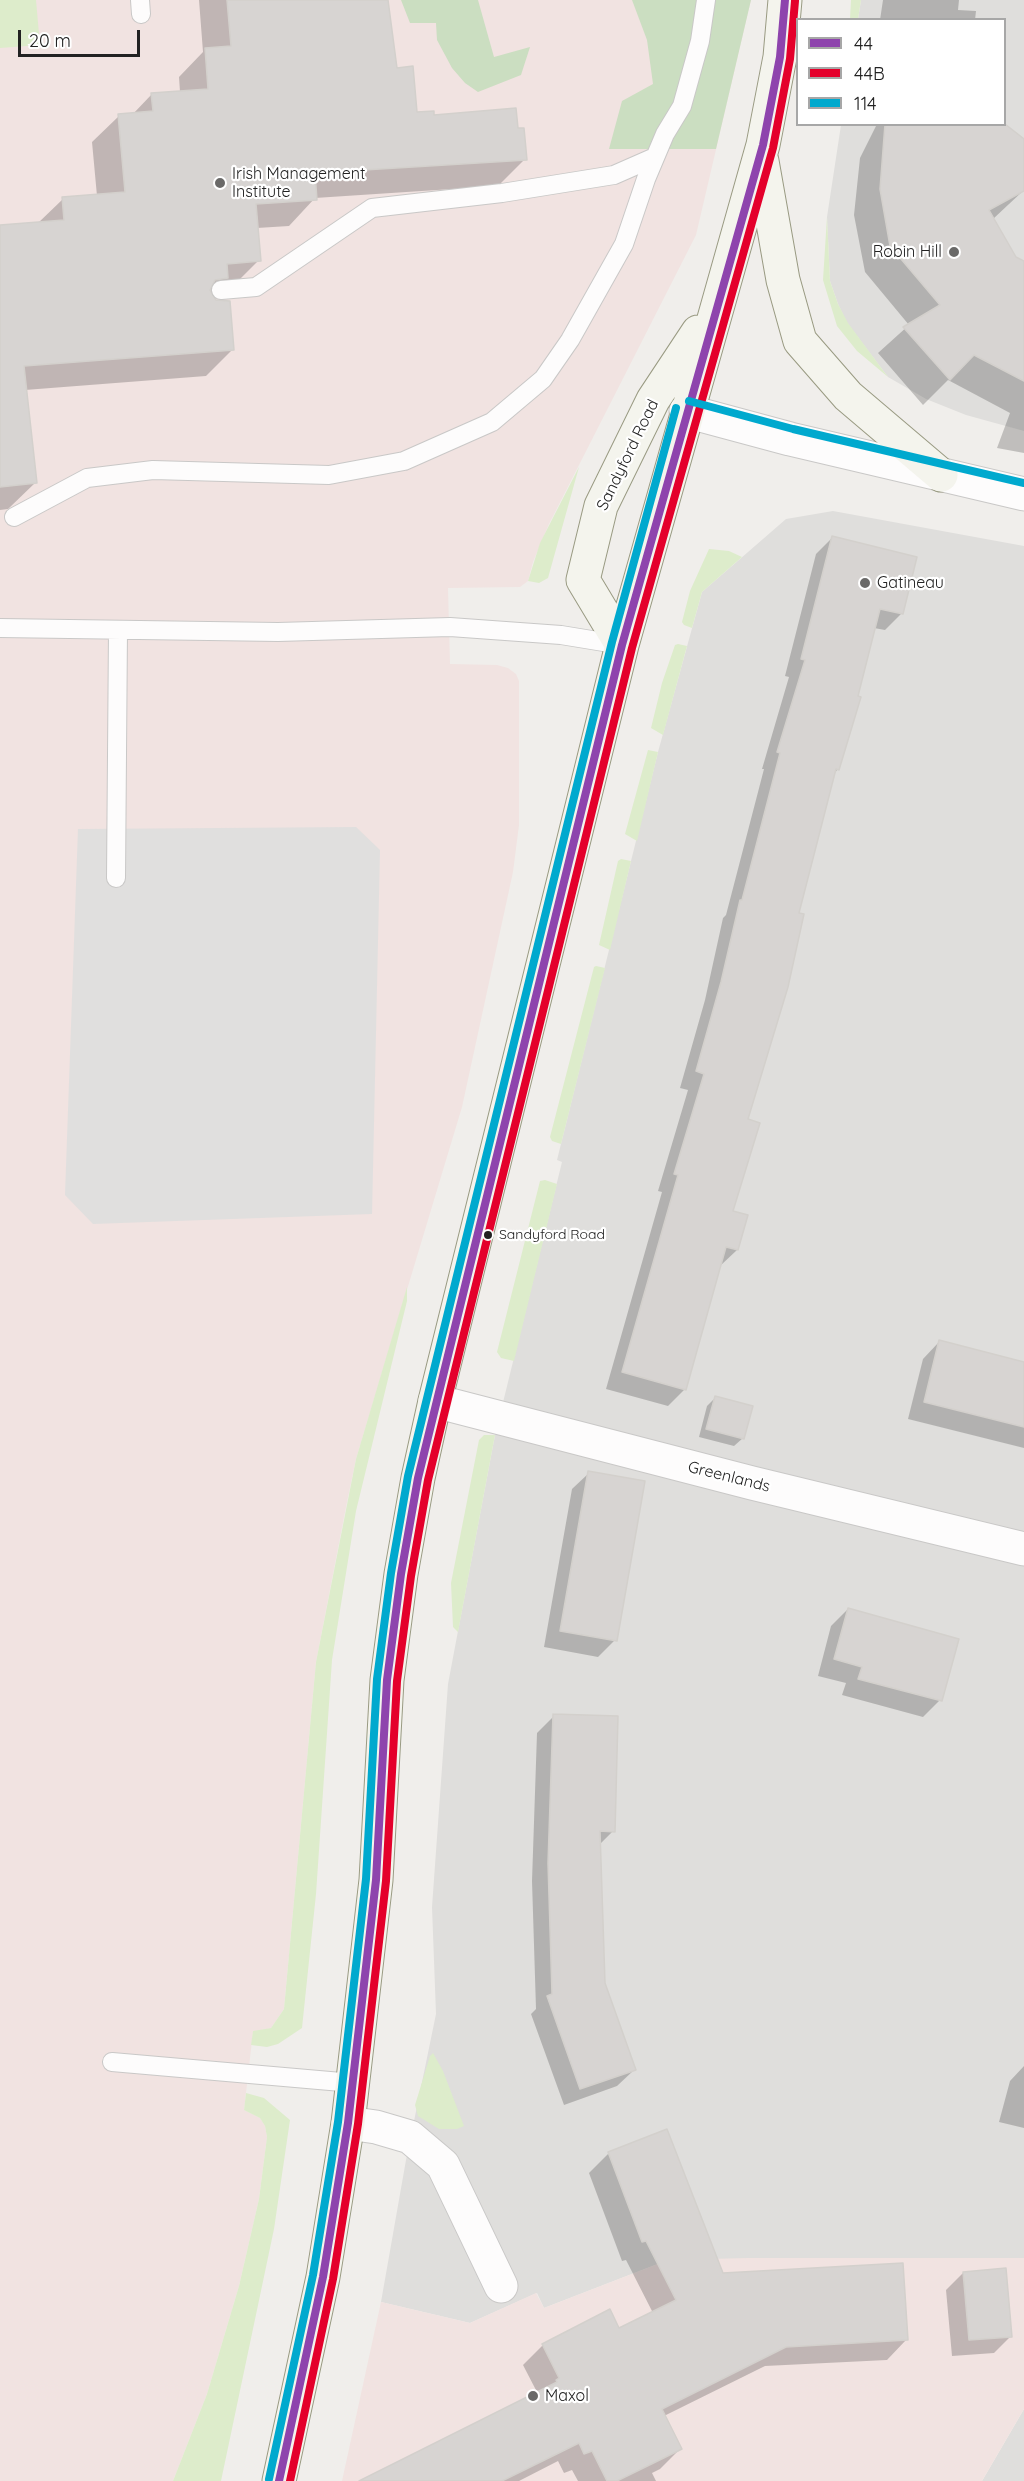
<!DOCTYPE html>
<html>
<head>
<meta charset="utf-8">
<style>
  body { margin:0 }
  #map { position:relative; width:1024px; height:2481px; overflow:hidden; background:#f0eeeb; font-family:Quicksand,sans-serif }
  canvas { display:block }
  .legend { position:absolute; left:796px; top:18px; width:210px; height:108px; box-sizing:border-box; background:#fff; border:2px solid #a7a7a7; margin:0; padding:8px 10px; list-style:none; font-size:18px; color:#222 }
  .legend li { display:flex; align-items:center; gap:12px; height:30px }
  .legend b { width:30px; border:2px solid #a7a7a7 }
  .scale { position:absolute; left:18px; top:30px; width:122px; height:27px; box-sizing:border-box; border:3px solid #222; border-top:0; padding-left:8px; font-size:18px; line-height:21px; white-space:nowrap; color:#222; -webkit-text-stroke:4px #fff; paint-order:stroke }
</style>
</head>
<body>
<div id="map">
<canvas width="1024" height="2481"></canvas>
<ul class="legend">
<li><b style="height:8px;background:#8e44ad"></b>44</li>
<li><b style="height:8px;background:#e4002b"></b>44B</li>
<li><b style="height:8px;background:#00a9ce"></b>114</li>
</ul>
<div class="scale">20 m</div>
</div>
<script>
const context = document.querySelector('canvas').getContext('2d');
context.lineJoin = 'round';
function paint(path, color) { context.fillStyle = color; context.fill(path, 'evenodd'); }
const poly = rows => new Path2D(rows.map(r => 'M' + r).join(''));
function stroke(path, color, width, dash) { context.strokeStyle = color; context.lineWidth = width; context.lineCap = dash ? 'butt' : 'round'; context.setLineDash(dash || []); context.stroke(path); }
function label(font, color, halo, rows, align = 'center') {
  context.font = font + ' Quicksand,sans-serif'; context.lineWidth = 4.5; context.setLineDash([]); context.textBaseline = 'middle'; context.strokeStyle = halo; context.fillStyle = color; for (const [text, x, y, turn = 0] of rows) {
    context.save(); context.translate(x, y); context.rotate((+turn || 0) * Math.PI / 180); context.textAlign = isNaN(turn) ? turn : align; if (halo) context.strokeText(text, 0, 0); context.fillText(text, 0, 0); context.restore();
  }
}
const residential = poly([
  [861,0,1024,0,1024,431,966,415,926,399,888,377,847,323,838,304,830,281,827,217,841,125,1004,124,1004,20,858,19],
  [833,511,1024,546,1024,2258,668,2260,544,2308,537,2293,470,2323,381,2302,406,2160,436,2014,432,1907,448,1684,495,1435,562,1162,557,1160,658,752,702,592,786,519],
  [1024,2409,1024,2481,982,2481]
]);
const commercial = poly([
  [0,0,751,0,696,235,549,524,533,562,528,581,520,587,448,588,450,664,497,665,508,668,516,674,519,681,519,825,513,872,462,1107,356,1459,346,1507,316,1662,284,2009,271,2028,253,2032,244,2110,260,2118,265,2126,267,2137,259,2199,239,2286,207,2394,173,2481,0,2481],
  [748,2258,1024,2258,1024,2409,982,2481,342,2481,381,2302,470,2323,536,2293,544,2308,668,2260]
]);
const grass = poly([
  [0,0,36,0,40,45,0,48],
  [851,0,861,0,858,19,850,19],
  [827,217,830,281,838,304,848,323,888,377,857,351,837,326,823,280],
  [579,467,548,578,539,583,528,581,540,543],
  [709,549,729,551,742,557,702,592,692,628,684,625,682,622,690,591],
  [678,644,687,646,663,735,651,728,662,683,675,645],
  [648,750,658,752,637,841,625,834],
  [621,859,631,861,610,950,599,945,618,861],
  [596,966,605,968,561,1144,552,1141,550,1137,594,967],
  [545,1180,557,1184,514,1361,501,1358,497,1352,540,1181],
  [407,1287,407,1301,356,1511,332,1660,316,1894,302,2028,278,2044,267,2047,251,2045,253,2031,271,2028,284,2009,316,1662,356,1459],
  [484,1435,495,1435,458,1632,453,1627,451,1583,479,1440],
  [433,2053,443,2071,464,2126,457,2129,439,2129,418,2116,415,2105,430,2056],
  [246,2093,264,2098,290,2120,274,2229,221,2481,173,2481,207,2394,239,2286,259,2199,267,2137,265,2126,260,2118,244,2110]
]);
const forest = poly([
  [401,0,478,0,494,57,530,47,521,75,478,92,465,83,452,68,437,40,436,23,410,23],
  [632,0,751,0,716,149,609,149,622,101,653,84,647,40]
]);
const parking = poly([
  [356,827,380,850,372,1214,93,1224,65,1195,78,829]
]);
const shadow = poly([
  [199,0,387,0,396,69,416,114,516,130,525,159,498,186,315,198,289,226,257,228,259,260,232,287,216,289,210,294,233,349,206,376,25,390,35,483,8,509,0,510,0,227,37,224,63,199,97,196,92,142,119,116,132,115,152,94,180,92,179,77,203,52],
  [883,0,959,0,958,10,976,11,975,20,880,20],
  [877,124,1003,124,1024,190,993,219,1015,258,1024,263,1024,453,997,448,1010,413,948,380,923,405,878,353,909,325,865,272,854,215,860,158],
  [833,537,901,614,885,630,874,628,838,769,833,775,747,1120,731,1212,737,1250,720,1266,685,1389,668,1406,606,1389,662,1192,658,1191,688,1090,680,1088,705,1000,723,918,726,915,764,769,762,769,789,677,785,676,816,554],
  [939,1342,1024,1363,1024,1448,908,1419,923,1359],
  [715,1398,743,1438,734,1446,699,1437,707,1406],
  [589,1473,615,1640,598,1657,544,1647,572,1489],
  [848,1609,940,1700,923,1717,842,1695,846,1683,818,1676,831,1626],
  [554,1716,613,1831,599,1845,603,1984,634,2070,617,2086,564,2105,531,2014,536,2009,532,1881,537,1733],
  [1024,2066,1024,2128,999,2122,1010,2081],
  [609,2153,722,2275,906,2340,887,2360,765,2366,664,2416,680,2449,660,2469,652,2473,656,2481,578,2481,572,2470,564,2473,558,2461,519,2481,368,2481,538,2394,523,2365,543,2345,619,2330,653,2313,626,2260,622,2261,589,2173],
  [963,2273,1011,2336,994,2353,952,2356,946,2290]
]);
const building = poly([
  [227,0,388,0,397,68,413,66,417,112,434,111,434,115,516,108,518,128,524,128,527,160,315,173,317,200,256,204,261,261,227,264,228,278,215,280,210,290,216,300,230,301,234,350,24,366,37,483,0,487,0,225,64,220,62,197,125,192,118,114,153,111,151,93,208,89,205,48,231,46,227,0],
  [885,124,1005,124,1024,139,1024,191,989,210,1016,257,1024,261,1024,381,974,355,950,380,903,327,940,305,890,246,880,189,885,124],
  [832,536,917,557,903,614,880,609,858,696,861,697,839,770,836,769,799,913,804,914,788,987,748,1119,760,1123,733,1211,748,1215,738,1250,726,1247,686,1390,622,1372,678,1175,674,1174,704,1074,696,1071,721,982,740,900,742,900,780,753,777,752,805,660,801,659,832,536],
  [939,1340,1024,1362,1024,1427,924,1402,939,1340],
  [715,1396,753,1406,744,1439,706,1429,715,1396],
  [588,1471,645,1481,617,1641,560,1631,588,1471],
  [848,1608,959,1639,942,1701,858,1679,862,1667,834,1659,848,1608],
  [553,1714,618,1716,615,1832,600,1831,605,1983,636,2070,580,2089,547,1996,552,1994,548,1863,553,1714],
  [667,2129,723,2273,903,2263,908,2340,786,2347,662,2409,682,2449,617,2481,607,2481,592,2451,584,2454,579,2443,502,2481,359,2481,557,2382,556,2380,559,2378,542,2344,610,2309,619,2328,676,2300,646,2241,642,2242,608,2152,667,2129],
  [1006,2268,1012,2337,969,2340,963,2272,1006,2268]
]);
const service = poly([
  [140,0,141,14],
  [221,290,256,287,372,208,502,193,614,175,655,157],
  [14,517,87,478,153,470,329,475,404,461,492,422,543,379,570,340,624,244,646,179,665,134,682,106,700,41,706,0],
  [0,628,278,632,450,627,561,635,622,645],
  [116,878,118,630],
  [112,2062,353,2083]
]);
const minor = poly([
  [435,1401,752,1483,1024,1549],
  [348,2123,376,2127,410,2137,443,2165,501,2286]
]);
const tertiary = poly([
  [686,411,790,439,1024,494]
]);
const secondary = poly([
  [762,161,783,280,800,341,848,396,941,475],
  [622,645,583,580,601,506,653,400,698,332],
  [279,2481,323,2277,348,2123,376,1880,387,1680,401,1574,418,1478,435,1401,622,645,763,145,780,57,785,0]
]);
const bus1 = poly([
  [279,2481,323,2277,348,2123,376,1880,387,1680,401,1574,418,1478,622,645,763,145,780,57,785,0]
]);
const bus2 = poly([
  [290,2481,333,2279,358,2124,386,1881,397,1681,411,1576,428,1480,632,648,773,148,790,59,795,1]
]);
const bus3 = poly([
  [689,401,793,429,1024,483],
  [269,2479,313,2275,338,2122,366,1879,377,1679,391,1573,408,1476,612,642,676,408]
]);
const markers = [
  [220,183,6,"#6a6968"],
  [954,252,6,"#6a6968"],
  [865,583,6,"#6a6968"],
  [488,1235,5,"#222"],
  [533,2396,6,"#6a6968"]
];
const busNames = [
  ["Sandyford Road",499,1235]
];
const poiNames = [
  ["Irish Management",232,174],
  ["Institute",232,192],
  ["Robin Hill",942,252,"right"],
  ["Gatineau",877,583],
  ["Maxol",545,2396]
];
const streetNames = [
  ["Sandyford Road",628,455,-64],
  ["Greenlands",729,1477,14]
];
paint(residential, '#dfdedc');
paint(commercial, '#f1e3e1');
paint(grass, '#ddeccb');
paint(forest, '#cbdec1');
paint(parking, '#e0dfde');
paint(shadow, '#0003');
paint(building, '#d7d4d2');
stroke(building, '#d3d0cc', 1.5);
stroke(service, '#c9c8c7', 20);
stroke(minor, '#c9c8c7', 35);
stroke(tertiary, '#c9c8c7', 35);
stroke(secondary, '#999a82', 35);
stroke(service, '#fdfcfc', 18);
stroke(minor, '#fdfcfc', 33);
stroke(tertiary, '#fdfcfc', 33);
stroke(secondary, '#f4f4ed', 33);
stroke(bus1, '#8e44ad', 8);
stroke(bus2, '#e4002b', 8);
stroke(bus3, '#00a9ce', 8);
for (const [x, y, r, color] of markers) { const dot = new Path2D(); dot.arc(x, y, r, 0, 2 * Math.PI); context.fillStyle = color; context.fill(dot); stroke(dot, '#fff', 2); }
label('14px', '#222', '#fff', busNames, 'left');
label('16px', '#222', '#fff', poiNames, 'left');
label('16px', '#222', '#fff', streetNames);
</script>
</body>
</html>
